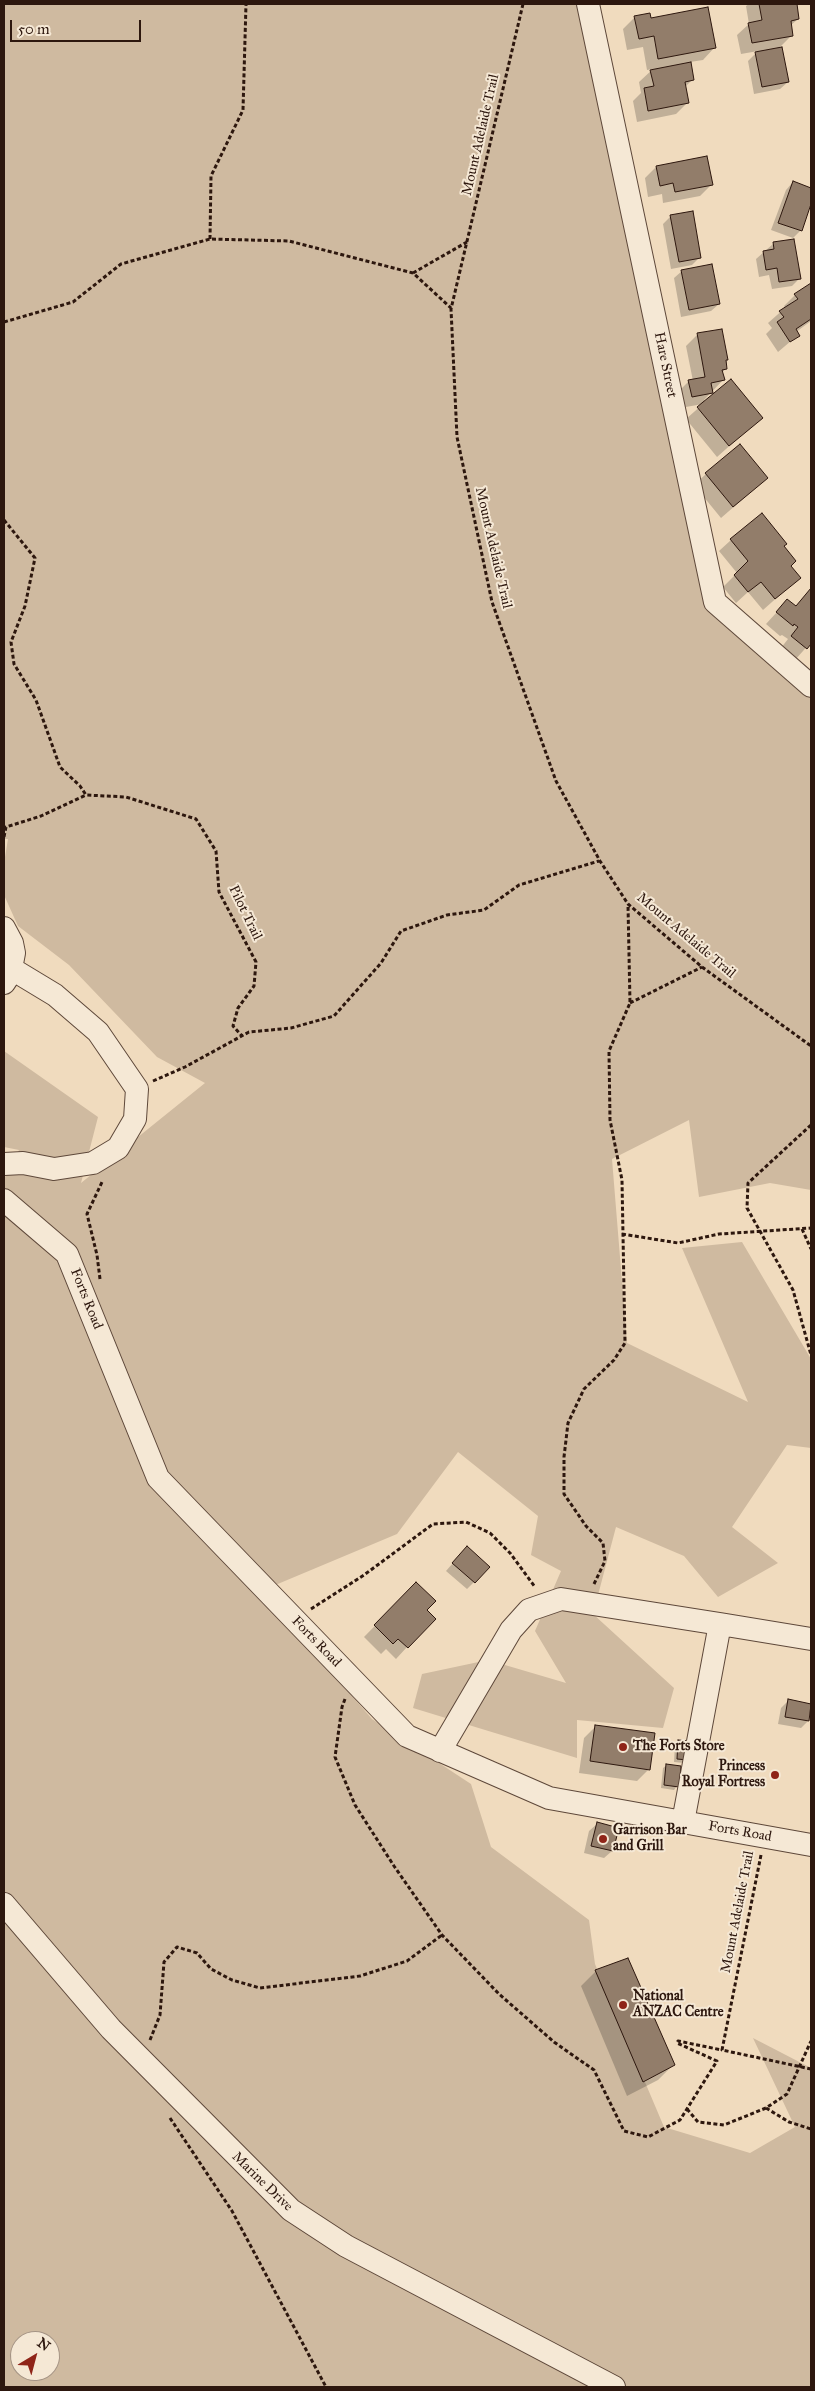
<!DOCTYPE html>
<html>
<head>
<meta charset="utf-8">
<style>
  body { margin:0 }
  #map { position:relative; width:815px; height:2391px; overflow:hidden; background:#f0dbbe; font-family:"IM FELL Great Primer",serif }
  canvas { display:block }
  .frame { position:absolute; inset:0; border:5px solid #2d170e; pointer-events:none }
  .north { position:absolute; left:10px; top:2331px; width:50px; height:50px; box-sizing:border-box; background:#f5e8d5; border:1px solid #a59485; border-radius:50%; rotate:37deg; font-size:14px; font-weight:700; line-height:20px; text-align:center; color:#2d170e }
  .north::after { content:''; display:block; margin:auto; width:18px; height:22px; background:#8f2418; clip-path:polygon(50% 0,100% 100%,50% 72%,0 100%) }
  .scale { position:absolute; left:10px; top:20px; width:131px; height:22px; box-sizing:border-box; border:2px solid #2d170e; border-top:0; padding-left:6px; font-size:15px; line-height:18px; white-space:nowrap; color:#2d170e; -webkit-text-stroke:4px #f5e8d5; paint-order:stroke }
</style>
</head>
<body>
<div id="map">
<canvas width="815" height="2391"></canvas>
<div class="frame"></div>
<div class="north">N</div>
<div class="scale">50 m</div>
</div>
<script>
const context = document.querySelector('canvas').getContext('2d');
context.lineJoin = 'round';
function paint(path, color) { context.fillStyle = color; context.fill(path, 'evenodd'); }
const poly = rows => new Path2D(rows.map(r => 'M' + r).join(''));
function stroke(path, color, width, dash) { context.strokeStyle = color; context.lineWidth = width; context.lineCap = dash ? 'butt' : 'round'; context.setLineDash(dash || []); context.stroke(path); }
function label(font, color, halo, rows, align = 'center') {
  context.font = font + ' "IM FELL Great Primer",serif'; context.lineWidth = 4; context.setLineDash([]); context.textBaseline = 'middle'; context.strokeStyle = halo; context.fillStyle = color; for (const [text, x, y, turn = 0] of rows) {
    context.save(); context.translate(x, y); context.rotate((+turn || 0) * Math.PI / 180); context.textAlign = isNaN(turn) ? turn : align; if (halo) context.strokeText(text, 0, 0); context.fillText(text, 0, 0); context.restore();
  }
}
const green = poly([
  [4,4,590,4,713,592,811,689,811,1190,770,1183,699,1197,689,1120,612,1159,627,1343,748,1402,682,1248,742,1242,811,1359,811,1448,787,1445,732,1527,778,1563,718,1597,684,1556,616,1527,593,1614,674,1688,663,1728,577,1720,577,1758,413,1708,422,1674,488,1660,566,1683,535,1631,561,1571,531,1555,538,1516,458,1452,397,1534,261,1591,372,1719,471,1784,491,1847,589,1920,595,1964,664,2127,750,2153,795,2127,753,2038,811,2068,811,2387,4,2387,4,1179,19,1150,4,1147,4,1051,98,1117,81,1183,205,1083,157,1057,69,965,18,926,4,895,4,863,8,839,4,839],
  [20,2341,50,2341,50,2371,20,2371]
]);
const shadow = poly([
  [749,4,795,4,798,19,790,26,792,35,778,49,788,82,780,89,754,94,748,61,758,51,741,54,737,35,749,24,746,6],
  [635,17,650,19,714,48,703,60,690,62,693,79,684,88,687,103,676,114,637,122,633,101,641,93,639,82,653,69,647,70,643,47,627,50,623,29],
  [656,167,711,185,700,196,663,203,662,194,648,197,645,178],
  [793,182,811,189,811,200,800,231,793,238,771,230,786,190],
  [670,217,700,257,692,265,671,269,663,224],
  [793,240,800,278,792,286,772,289,769,275,759,277,756,259,773,244],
  [682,271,719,304,711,311,681,317,674,278],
  [811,284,811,321,796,332,798,335,778,352,766,334,772,328,768,323,785,308,784,306,795,295],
  [698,334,725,361,726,368,722,373,723,380,704,400,761,418,717,457,686,419,703,404,680,408,677,393,689,381,693,381,686,346],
  [706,474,767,478,721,518,694,485],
  [731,540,783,546,790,566,799,578,763,610,748,592,736,603,723,587,737,573,719,551],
  [811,589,811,642,795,660,781,648,788,639,782,635,780,636,766,624,787,601,795,607],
  [459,1556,474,1582,467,1589,446,1571],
  [416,1584,425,1610,407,1647,396,1659,386,1649,381,1654,364,1637],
  [789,1700,811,1705,808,1721,801,1728,778,1724,781,1708],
  [596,1726,649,1769,637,1781,579,1773,584,1738],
  [679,1741,689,1742,684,1763,674,1762,675,1745],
  [667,1765,677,1786,674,1790,661,1788,663,1768],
  [597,1824,618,1829,612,1851,604,1858,584,1853,589,1831],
  [596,1971,673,2065,658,2080,627,2096,581,1986]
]);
const building = poly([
  [759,4,797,4,799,19,791,21,793,36,752,43,748,23,762,20,759,4],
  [708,7,716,48,658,59,654,36,639,39,634,16,650,13,651,18,708,7],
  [782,47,789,82,762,87,755,52,782,47],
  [691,62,694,80,685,82,689,103,648,111,644,88,654,86,650,70,691,62],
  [707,156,713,185,675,192,673,183,660,186,656,166,707,156],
  [793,181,811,188,811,204,802,231,778,223,793,181],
  [693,211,701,258,679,262,670,215,693,211],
  [794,239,801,279,779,282,777,268,766,270,763,251,774,249,773,242,794,239],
  [712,264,720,304,689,310,681,270,712,264],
  [811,283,811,319,796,329,800,336,790,342,777,322,784,317,779,311,798,299,794,294,811,283],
  [722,329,728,360,726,360,727,369,722,370,725,380,711,383,713,393,692,397,688,380,705,377,697,333,722,329],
  [731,379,763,418,729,446,697,407,731,379],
  [740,444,768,478,733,507,705,473,740,444],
  [762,513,787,544,784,546,796,561,791,566,801,578,775,599,761,582,748,592,734,575,748,561,730,539,762,513],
  [811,588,811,644,807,649,791,636,798,627,794,624,793,626,776,612,787,599,796,606,811,588],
  [467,1546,490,1567,475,1583,452,1563,467,1546],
  [416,1582,436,1601,427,1610,436,1619,408,1648,398,1639,393,1644,374,1625,416,1582],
  [788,1699,811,1704,809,1721,785,1717,788,1699],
  [595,1725,655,1733,650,1770,590,1761,595,1725],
  [678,1740,690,1741,688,1760,677,1759,678,1740],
  [666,1764,681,1766,679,1787,664,1785,666,1764],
  [597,1822,619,1828,613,1851,591,1846,597,1822],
  [628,1958,675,2065,643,2082,595,1970,628,1958]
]);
const path = poly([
  [523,4,451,309,457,437,492,602,556,781,600,861,628,904,702,967,811,1046],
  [210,239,211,176,243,110,246,4],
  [413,273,467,242],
  [4,322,73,302,121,264,210,239,289,241,413,273,451,308],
  [4,520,35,558,25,606,11,642,14,664,36,700,60,767,80,786,86,795,126,797,196,819,216,851,219,892,256,962,254,986,238,1008,233,1026,242,1036],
  [4,837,6,827,41,816,86,795],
  [630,1003,702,967],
  [153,1081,185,1067,249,1032,291,1028,334,1016,381,963,401,931,447,915,484,910,519,885,599,861],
  [811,1125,748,1183,747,1208,793,1290,811,1355],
  [802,1229,811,1249],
  [622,1234,678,1243,719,1234,811,1228],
  [100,1279,97,1255,87,1214,103,1180],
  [594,1584,605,1561,603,1543,586,1526,564,1494,564,1457,568,1423,584,1389,614,1360,625,1343,622,1180,610,1120,609,1051,630,1003,628,905],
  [311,1609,364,1575,433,1524,466,1522,490,1533,510,1553,535,1587],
  [345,1699,342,1707,335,1757,355,1805,394,1866,442,1935,499,1994,554,2042,594,2070,624,2131,648,2137,680,2120,717,2061,677,2043,678,2041,722,2050],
  [761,1855,722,2050,811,2069],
  [150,2040,160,2015,164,1962,177,1947,197,1953,211,1969,232,1980,260,1988,360,1976,407,1961,442,1935],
  [766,2108,789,2122,811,2129],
  [687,2109,698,2122,724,2125,766,2108,787,2094,811,2041],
  [170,2118,232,2211,326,2387]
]);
const minor = poly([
  [588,4,715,602,811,686],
  [4,928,12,943,14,953,10,974,4,983],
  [4,1164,23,1163,54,1169,93,1163,118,1148,135,1119,137,1089,98,1032,55,995,12,969],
  [4,1200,67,1254,158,1478,407,1736,549,1798,811,1845],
  [440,1751,511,1630,529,1610,561,1599,720,1624],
  [683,1822,720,1624,811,1639],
  [4,1904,111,2029,291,2210,346,2246,614,2387]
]);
const markers = [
  [623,1747,5,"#8f2418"],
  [775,1775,5,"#8f2418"],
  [603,1839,5,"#8f2418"],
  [623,2005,5,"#8f2418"]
];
const streetNames = [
  ["Mount Adelaide Trail",481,135,-77],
  ["Hare Street",665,365,78],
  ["Mount Adelaide Trail",493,548,77],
  ["Pilot Trail",245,913,64],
  ["Mount Adelaide Trail",686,936,40],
  ["Forts Road",86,1299,68],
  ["Forts Road",316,1642,46],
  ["Forts Road",740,1832,10],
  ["Mount Adelaide Trail",738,1912,-79],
  ["Marine Drive",262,2182,44]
];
const poiNames = [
  ["The Forts Store",633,1747],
  ["Princess",765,1767,"right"],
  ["Royal Fortress",765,1783,"right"],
  ["Garrison Bar",613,1831],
  ["and Grill",613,1847],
  ["National",633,1997],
  ["ANZAC Centre",633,2013]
];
paint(green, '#cfbaa0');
paint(shadow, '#0003');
paint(building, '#927d6a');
stroke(building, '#2d170e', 1);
stroke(minor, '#5e483a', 24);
stroke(path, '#2d170e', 3, [4, 2.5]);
stroke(minor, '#f5e8d5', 22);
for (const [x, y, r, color] of markers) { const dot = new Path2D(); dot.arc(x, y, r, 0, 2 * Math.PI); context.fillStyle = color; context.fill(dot); stroke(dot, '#f5e8d5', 2); }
label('14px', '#2d170e', '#f5e8d5', streetNames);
label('bold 14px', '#2d170e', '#f5e8d5', poiNames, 'left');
</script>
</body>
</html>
